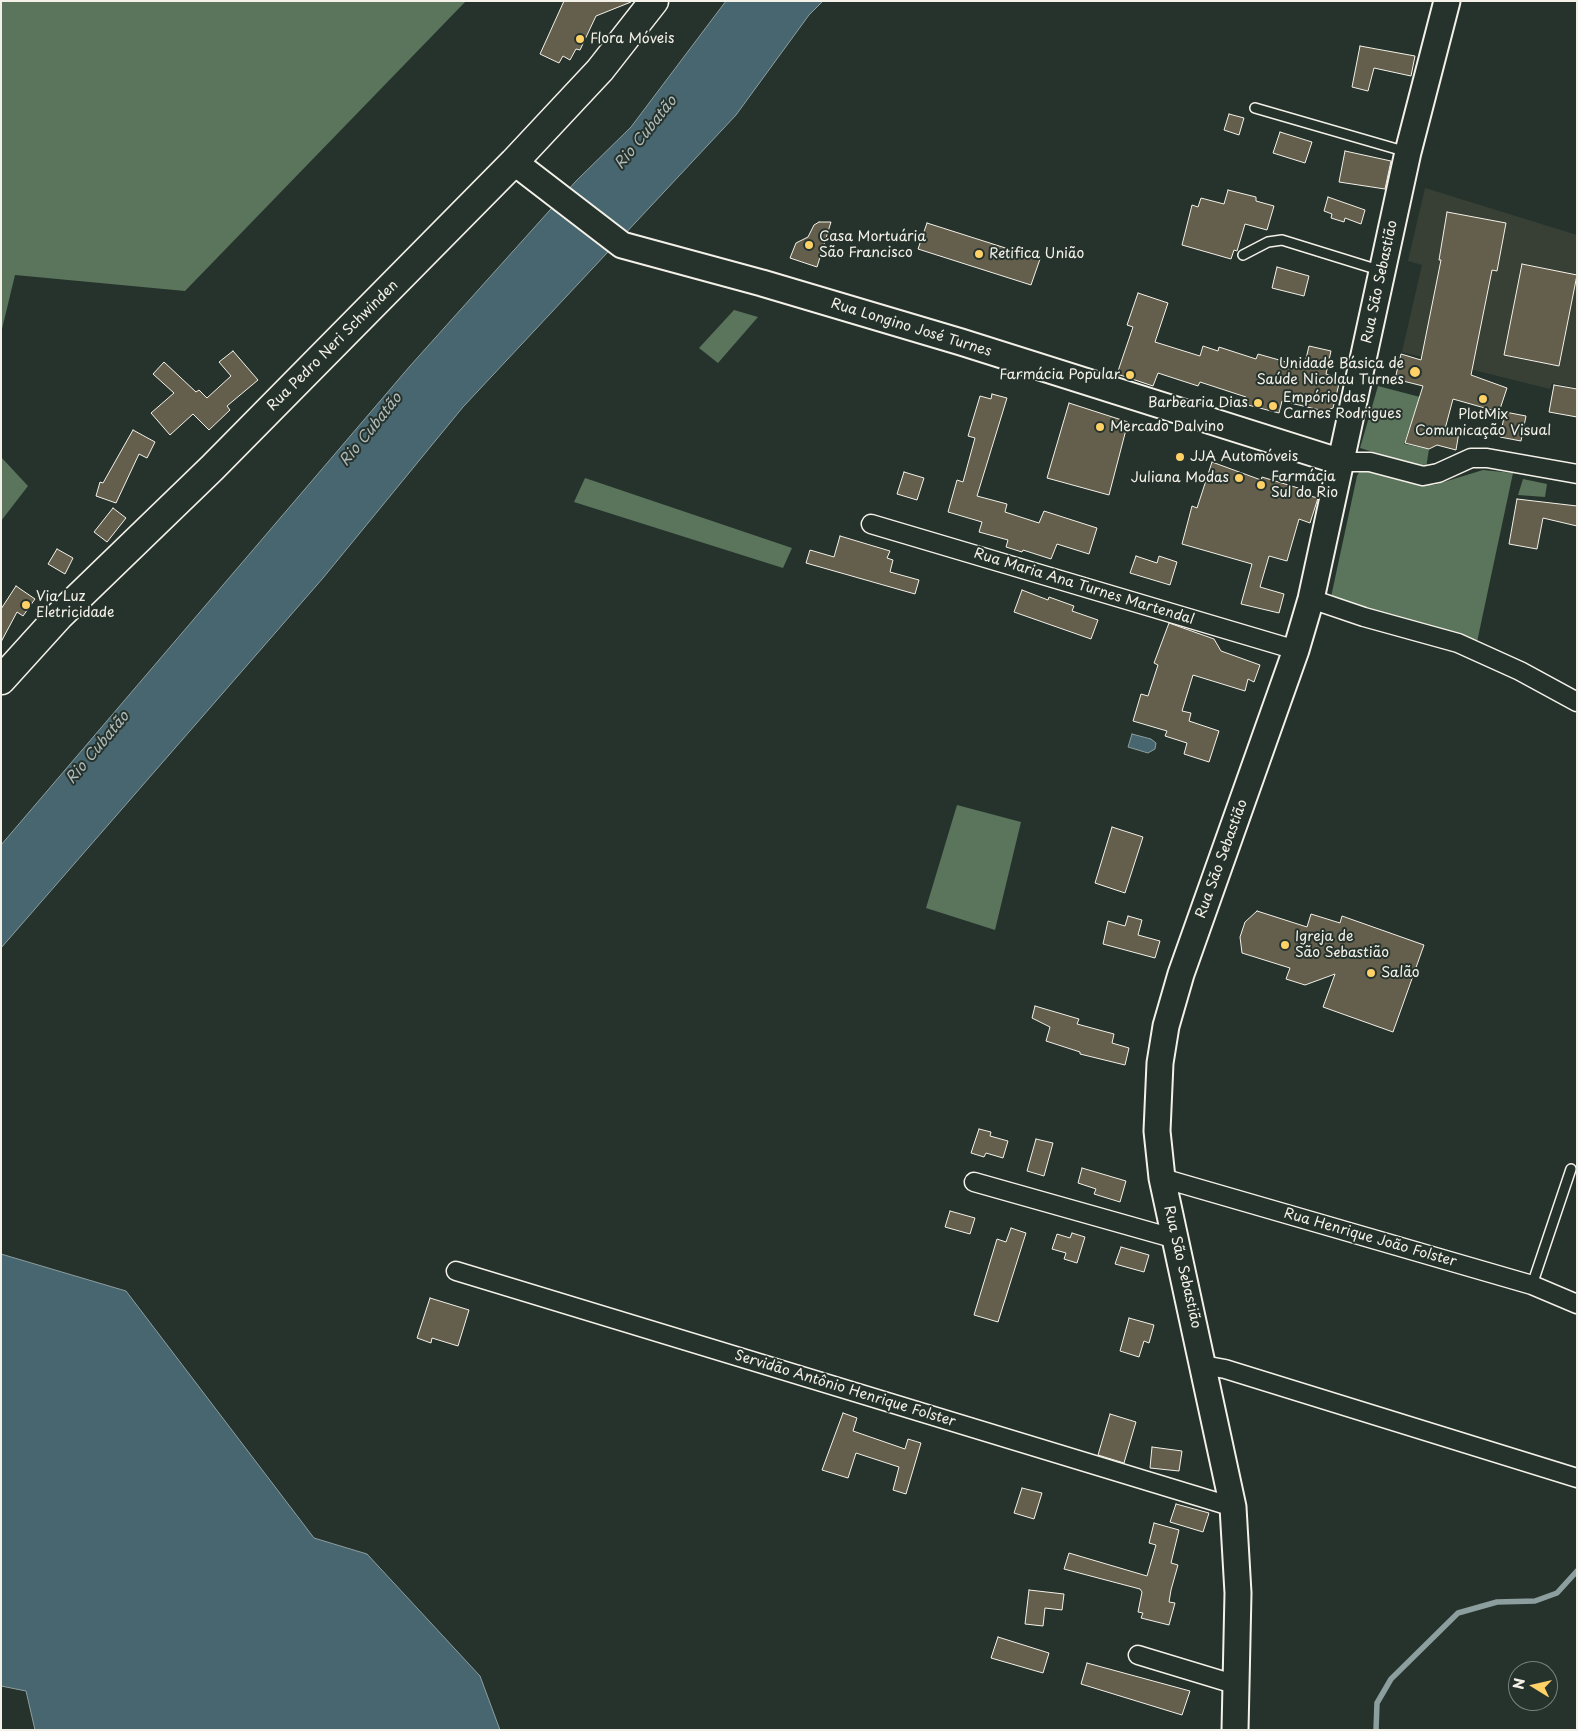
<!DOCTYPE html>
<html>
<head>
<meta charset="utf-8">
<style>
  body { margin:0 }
  #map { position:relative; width:1578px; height:1731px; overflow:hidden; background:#26332d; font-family:"Playpen Sans",sans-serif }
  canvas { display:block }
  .frame { position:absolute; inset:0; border:2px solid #f4f1e8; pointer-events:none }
  .north { position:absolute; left:1508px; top:1661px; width:50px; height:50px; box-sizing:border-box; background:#26332d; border:1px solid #787f78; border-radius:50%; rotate:279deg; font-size:14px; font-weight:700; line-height:20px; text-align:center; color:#f4f1e8 }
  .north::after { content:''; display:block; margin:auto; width:18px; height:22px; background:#ffd166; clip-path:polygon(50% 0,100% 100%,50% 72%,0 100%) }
</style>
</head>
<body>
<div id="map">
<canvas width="1578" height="1731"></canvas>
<div class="frame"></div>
<div class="north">N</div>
</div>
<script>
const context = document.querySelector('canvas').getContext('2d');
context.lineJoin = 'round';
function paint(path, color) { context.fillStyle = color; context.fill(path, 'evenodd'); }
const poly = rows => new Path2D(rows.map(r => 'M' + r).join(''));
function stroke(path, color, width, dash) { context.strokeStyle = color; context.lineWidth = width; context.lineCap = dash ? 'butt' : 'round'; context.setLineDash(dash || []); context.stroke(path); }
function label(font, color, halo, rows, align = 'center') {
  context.font = font + ' "Playpen Sans",sans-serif'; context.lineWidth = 4; context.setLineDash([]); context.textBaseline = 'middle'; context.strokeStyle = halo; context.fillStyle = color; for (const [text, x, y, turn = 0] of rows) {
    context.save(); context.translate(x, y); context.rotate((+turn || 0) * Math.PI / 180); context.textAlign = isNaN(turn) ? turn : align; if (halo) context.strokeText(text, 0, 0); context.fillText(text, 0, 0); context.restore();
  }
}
const built = poly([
  [1425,188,1577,235,1577,388,1552,383,1550,389,1402,352,1422,265,1408,261]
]);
const green = poly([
  [1,1,466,1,185,291,15,275,1,333],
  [734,310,758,317,718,363,699,348],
  [1378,386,1420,397,1404,444,1429,449,1426,468,1360,448],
  [1,457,28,486,1,521],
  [1362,467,1434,485,1483,470,1513,473,1477,642,1374,613,1331,597,1357,476],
  [585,478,792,548,783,568,574,502],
  [1523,479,1547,484,1545,497,1518,495],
  [957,805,1021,822,995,930,926,908]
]);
const water = poly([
  [726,1,823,1,809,15,736,115,463,407,323,578,1,948,1,845,410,366,576,181,631,127,726,1],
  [1132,734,1151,739,1156,743,1155,749,1148,753,1128,747,1132,734],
  [1,1254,126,1291,314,1538,367,1554,480,1676,500,1730,35,1730,26,1691,1,1686,1,1254]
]);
const stream = poly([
  [1376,1730,1377,1703,1391,1679,1458,1613,1497,1602,1535,1601,1557,1593,1577,1571]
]);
const building = poly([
  [564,1,631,1,631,2,596,16,580,50,576,49,570,60,563,56,559,63,540,54,564,1],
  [1360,46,1415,56,1411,76,1374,68,1368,91,1352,87,1360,46],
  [1229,114,1244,118,1239,135,1224,130,1229,114],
  [1280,132,1312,142,1305,163,1273,153,1280,132],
  [1345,151,1391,161,1385,189,1339,182,1345,151],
  [1228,190,1256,197,1256,201,1274,206,1267,230,1245,224,1237,251,1234,250,1231,259,1182,245,1192,205,1198,207,1201,198,1224,204,1228,190],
  [1328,197,1365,210,1361,224,1345,218,1344,222,1331,218,1332,214,1324,211,1328,197],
  [1447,212,1506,223,1497,271,1492,270,1471,375,1507,388,1499,412,1453,399,1445,429,1459,432,1456,450,1437,445,1429,449,1405,443,1423,386,1395,379,1401,354,1421,360,1441,260,1439,260,1447,212],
  [819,222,831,222,817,267,790,258,796,243,808,237,814,225,819,222],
  [927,223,1040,259,1031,285,918,249,927,223],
  [1522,264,1577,275,1559,366,1504,355,1522,264],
  [1277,267,1309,276,1304,296,1272,288,1277,267],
  [1138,293,1168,303,1155,342,1200,356,1203,346,1218,351,1219,347,1256,359,1258,354,1304,367,1309,346,1331,351,1326,374,1336,377,1334,383,1339,384,1333,408,1324,411,1282,401,1279,413,1244,404,1246,397,1200,382,1198,386,1158,373,1153,386,1117,374,1133,327,1127,325,1138,293],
  [233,351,258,380,227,406,230,410,209,430,193,414,170,435,151,413,174,393,153,374,164,362,196,392,199,390,207,398,231,376,219,362,233,351],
  [1554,385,1577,389,1577,417,1549,412,1554,385],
  [992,394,1007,398,977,496,1007,504,1005,512,1039,523,1044,511,1097,528,1089,554,1057,544,1051,559,1023,550,1022,552,1006,547,1008,540,979,532,982,522,948,512,957,480,963,482,975,438,968,436,980,396,991,399,992,394],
  [1069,403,1128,422,1109,495,1047,478,1069,403],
  [1505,412,1526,416,1521,441,1500,437,1505,412],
  [133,430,155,442,147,458,139,454,116,503,96,496,100,482,103,483,133,430],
  [1212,462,1261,480,1262,477,1308,491,1306,495,1318,498,1310,523,1299,519,1287,561,1269,556,1260,587,1284,594,1279,613,1241,604,1252,564,1182,544,1192,506,1197,508,1212,462],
  [904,472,924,478,917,500,897,494,904,472],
  [1517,499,1577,506,1577,526,1543,518,1537,549,1509,544,1517,499],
  [113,508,126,518,107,542,94,532,113,508],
  [840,536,890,551,887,558,893,560,890,572,919,580,915,594,806,563,810,550,834,557,840,536],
  [57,549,73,558,65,574,48,564,57,549],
  [1136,556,1157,563,1159,556,1177,562,1170,585,1130,573,1136,556],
  [16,586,35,599,23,616,17,612,1,642,1,609,16,586],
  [1022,590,1048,600,1049,597,1074,606,1072,611,1098,620,1091,639,1014,612,1022,590],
  [1169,623,1214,639,1221,651,1260,665,1254,682,1248,679,1245,691,1193,675,1182,711,1191,713,1189,721,1219,731,1209,762,1184,754,1187,743,1165,736,1167,731,1133,721,1141,694,1148,696,1158,665,1154,663,1169,623],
  [1112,827,1143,837,1125,893,1095,883,1112,827],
  [1257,911,1307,927,1311,914,1340,923,1342,916,1424,945,1393,1032,1323,1007,1335,974,1305,985,1286,979,1290,968,1242,953,1240,937,1245,922,1257,911],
  [1128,916,1142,920,1138,935,1160,941,1155,958,1103,944,1108,921,1125,926,1128,916],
  [1035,1006,1079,1019,1077,1024,1114,1034,1112,1043,1129,1048,1125,1065,1080,1054,1080,1052,1046,1041,1050,1027,1032,1018,1035,1006],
  [979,1129,991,1132,990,1136,1008,1141,1003,1158,986,1153,984,1157,971,1153,979,1129],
  [1036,1139,1053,1143,1044,1176,1027,1171,1036,1139],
  [1082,1168,1126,1181,1120,1202,1094,1194,1096,1189,1078,1183,1082,1168],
  [950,1211,975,1218,970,1234,945,1227,950,1211],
  [1011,1228,1026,1233,998,1322,974,1315,997,1239,1006,1242,1011,1228],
  [1072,1233,1085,1237,1077,1263,1064,1259,1066,1253,1052,1249,1057,1234,1070,1238,1072,1233],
  [1121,1247,1149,1255,1144,1272,1115,1264,1121,1247],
  [430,1298,469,1310,458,1346,432,1338,431,1343,417,1338,430,1298],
  [1129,1318,1154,1325,1149,1343,1144,1341,1139,1357,1120,1351,1129,1318],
  [843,1413,857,1418,853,1431,905,1449,908,1439,921,1443,906,1494,893,1490,899,1467,856,1453,848,1478,822,1470,843,1413],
  [1110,1414,1136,1422,1124,1463,1098,1455,1110,1414],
  [1152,1447,1182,1451,1179,1471,1150,1468,1152,1447],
  [1022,1488,1042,1493,1034,1519,1014,1513,1022,1488],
  [1176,1504,1209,1513,1203,1532,1170,1522,1176,1504],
  [1154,1523,1179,1530,1171,1563,1178,1565,1171,1590,1169,1602,1175,1603,1169,1625,1141,1618,1143,1613,1138,1612,1142,1592,1140,1589,1064,1569,1069,1553,1147,1576,1156,1545,1149,1543,1154,1523],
  [1029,1590,1064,1594,1062,1610,1045,1608,1043,1626,1025,1624,1029,1590],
  [998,1637,1049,1653,1043,1673,991,1658,998,1637],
  [1087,1663,1190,1691,1182,1715,1081,1684,1087,1663]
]);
const lane = poly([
  [1255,108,1407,152],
  [1243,255,1268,242,1282,240,1382,271],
  [1532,1285,1571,1169]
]);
const street = poly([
  [1341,462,1370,462,1423,476,1438,473,1471,458,1487,458,1577,474],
  [871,524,1296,650],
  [1311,599,1364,617,1458,643,1520,671,1577,702],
  [1162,1178,1532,1285,1577,1304],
  [974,1182,1176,1239],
  [456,1271,1233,1507],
  [1203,1365,1225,1369,1577,1478],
  [1138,1655,1237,1685]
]);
const secondary = poly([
  [514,162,622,245,762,283,961,342,1341,462],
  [1235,1730,1238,1593,1233,1507,1162,1178,1157,1131,1160,1063,1166,1026,1181,974,1296,650,1311,599,1408,152,1447,1]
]);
const highway = poly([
  [1,680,59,616,212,468,514,162,600,70,654,1]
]);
const markers = [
  [580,39,5,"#ffd166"],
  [809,245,5,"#ffd166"],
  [979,254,5,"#ffd166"],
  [1415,372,6,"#ffd166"],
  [1130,375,5,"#ffd166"],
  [1483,399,5,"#ffd166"],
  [1258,403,5,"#ffd166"],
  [1273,406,5,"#ffd166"],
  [1100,427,5,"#ffd166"],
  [1180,457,5,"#ffd166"],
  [1239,478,5,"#ffd166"],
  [1261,485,5,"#ffd166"],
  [26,605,5,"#ffd166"],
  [1285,945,5,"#ffd166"],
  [1371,973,5,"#ffd166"]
];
const poiNames = [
  ["Flora Móveis",590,39],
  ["Casa Mortuária",819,237],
  ["São Francisco",819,253],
  ["Retifica União",989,254],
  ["Unidade Básica de",1404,364,"right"],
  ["Saúde Nicolau Turnes",1404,380,"right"],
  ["Farmácia Popular",1120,375,"right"],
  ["Empório das",1283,398],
  ["Carnes Rodrigues",1283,414],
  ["Barbearia Dias",1248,403,"right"],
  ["PlotMix",1483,415,"center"],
  ["Comunicação Visual",1483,431,"center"],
  ["Mercado Dalvino",1110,427],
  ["JJA Automóveis",1190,457],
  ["Farmácia",1271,477],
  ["Sul do Rio",1271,493],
  ["Juliana Modas",1229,478,"right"],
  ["Via Luz",36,597],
  ["Eletricidade",36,613],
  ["Igreja de",1295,937],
  ["São Sebastião",1295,953],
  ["Salão",1381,973]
];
const streetNames = [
  ["Rua São Sebastião",1380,282,-78],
  ["Rua Longino José Turnes",911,328,17],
  ["Rua Pedro Neri Schwinden",333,346,-45],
  ["Rua Maria Ana Turnes Martendal",1084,587,17],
  ["Rua São Sebastião",1222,859,-70],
  ["Rua Henrique João Folster",1370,1238,16],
  ["Rua São Sebastião",1182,1267,77],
  ["Servidão Antônio Henrique Folster",845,1389,17]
];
const waterNames = [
  ["Rio Cubatão",646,133,-51],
  ["Rio Cubatão",371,430,-51],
  ["Rio Cubatão",98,748,-50]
];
paint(built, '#384036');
paint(green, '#5a755b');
paint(water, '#48666f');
stroke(water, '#8d9e9f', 1);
stroke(stream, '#8d9e9f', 5.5);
paint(building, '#635f4c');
stroke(building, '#f4f1e8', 1);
stroke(lane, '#f4f1e8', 12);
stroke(street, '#f4f1e8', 21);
stroke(secondary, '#f4f1e8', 29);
stroke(highway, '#f4f1e8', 31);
stroke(lane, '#26332d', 9);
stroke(street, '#26332d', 18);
stroke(secondary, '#26332d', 25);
stroke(highway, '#26332d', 28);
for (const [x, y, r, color] of markers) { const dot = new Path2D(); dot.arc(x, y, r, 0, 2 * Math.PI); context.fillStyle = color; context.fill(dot); stroke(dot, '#26332d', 2); }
label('14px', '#f4f1e8', '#26332d', poiNames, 'left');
label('14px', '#f4f1e8', '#26332d', streetNames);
label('italic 15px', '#afb9b8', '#26332d', waterNames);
</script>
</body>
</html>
